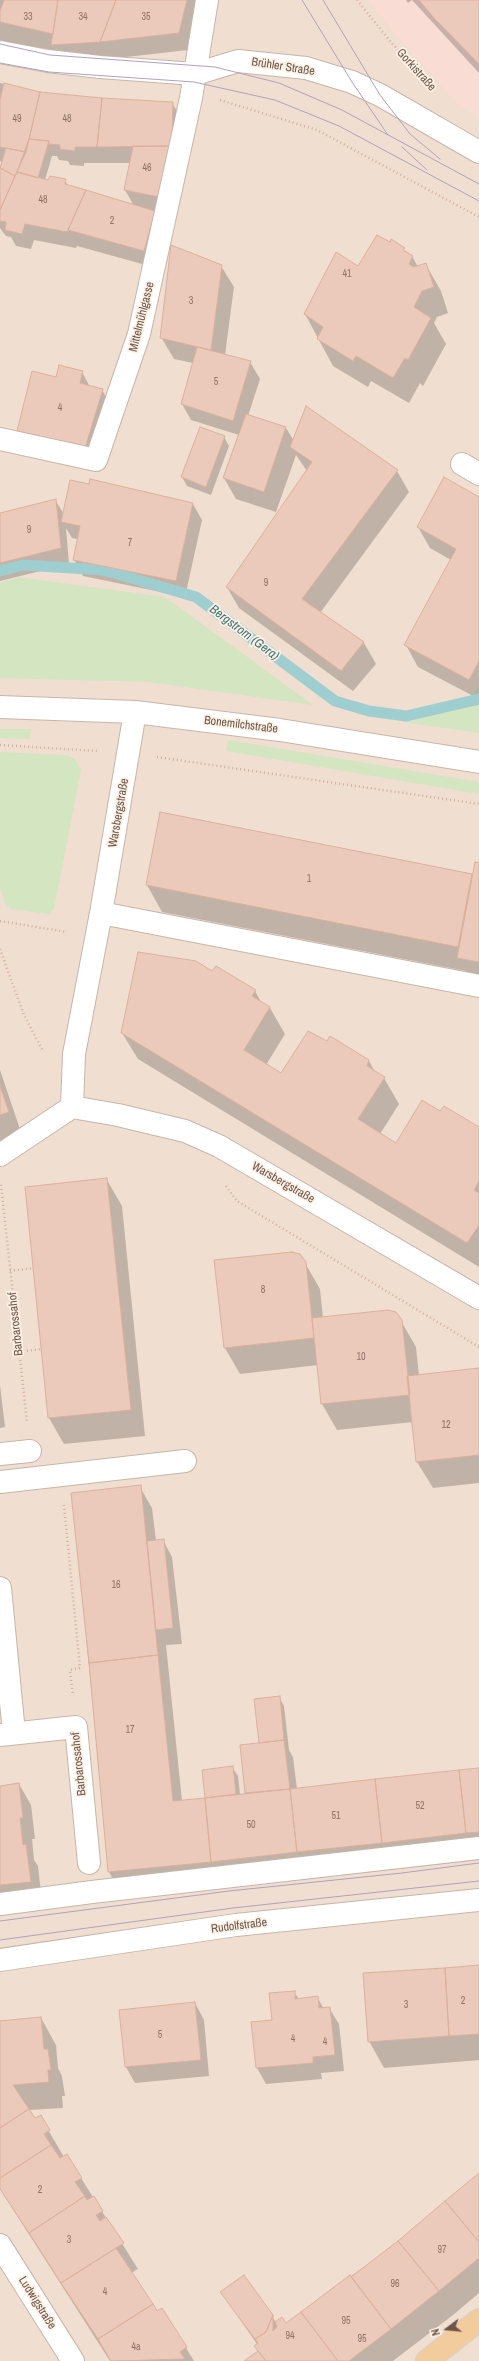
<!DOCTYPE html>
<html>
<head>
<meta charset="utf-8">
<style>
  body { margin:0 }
  #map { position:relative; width:479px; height:2361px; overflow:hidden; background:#f9eee1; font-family:"Archivo Narrow",sans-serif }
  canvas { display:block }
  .north { position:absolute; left:427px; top:2309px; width:40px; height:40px; -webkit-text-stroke:3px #fdf2e6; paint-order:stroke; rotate:254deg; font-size:11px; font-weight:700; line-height:16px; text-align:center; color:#6e544a }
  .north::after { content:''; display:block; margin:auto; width:14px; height:18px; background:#6e544a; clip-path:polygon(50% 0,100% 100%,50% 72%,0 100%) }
</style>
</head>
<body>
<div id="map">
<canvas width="479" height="2361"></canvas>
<div class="north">N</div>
</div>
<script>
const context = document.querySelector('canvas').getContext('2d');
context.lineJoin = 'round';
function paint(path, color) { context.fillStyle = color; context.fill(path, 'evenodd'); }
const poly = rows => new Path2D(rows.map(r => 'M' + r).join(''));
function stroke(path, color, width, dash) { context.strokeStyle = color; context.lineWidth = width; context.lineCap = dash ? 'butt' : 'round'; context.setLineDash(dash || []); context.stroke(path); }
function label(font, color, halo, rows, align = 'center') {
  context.font = font + ' "Archivo Narrow",sans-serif'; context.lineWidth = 3.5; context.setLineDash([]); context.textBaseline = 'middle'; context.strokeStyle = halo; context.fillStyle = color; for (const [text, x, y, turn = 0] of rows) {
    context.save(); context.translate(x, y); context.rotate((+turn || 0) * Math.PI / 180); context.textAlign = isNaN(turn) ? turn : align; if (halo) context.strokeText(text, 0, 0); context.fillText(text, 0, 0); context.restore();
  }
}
const residential = poly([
  [0,0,479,0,479,2361,0,2361]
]);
const commercial = poly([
  [369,0,479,0,479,117,459,105,397,36]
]);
const green = poly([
  [18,577,165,597,313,705,149,682,0,678,0,583],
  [479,687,479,733,403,722,475,694],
  [0,729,31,729,30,739,0,738],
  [228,740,479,782,479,794,226,751],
  [0,752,67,755,76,760,81,770,54,909,48,914,11,909,5,903,0,888]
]);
const shadow = poly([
  [0,0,207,0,195,17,188,50,117,58,113,66,0,42],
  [406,0,479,0,479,73,412,0,408,3],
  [0,83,39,93,101,99,172,103,182,119,168,213,153,210,164,229,153,267,77,246,76,248,34,240,31,249,16,246,11,237,6,236,0,228,0,170,2,162,0,161],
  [52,156,57,156,59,160,68,161,70,165,84,166,84,163,131,163,125,190,134,206,68,186,65,180,45,180],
  [392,241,412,256,418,267,426,265,441,291,448,313,437,317,434,323,446,344,423,386,420,383,409,403,371,381,368,387,333,366,305,314],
  [221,266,234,287,225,355,250,362,260,379,248,416,286,428,294,441,397,471,409,492,320,613,364,643,376,664,353,691,239,608,227,587,307,471,296,455,276,512,236,499,224,478,239,435,191,420,182,404,193,363,174,359,161,337],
  [33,372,57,378,82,372,90,387,102,390,111,406,94,464,27,448,18,431],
  [224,437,229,446,211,495,187,486,182,477],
  [479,498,479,699,418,667,406,645,451,560,430,548,418,527],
  [55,500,64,514,193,504,202,520,185,597,83,576,74,559,78,539,72,538,66,528,69,564,0,581,0,514],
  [161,813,472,874,473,877,479,864,479,983,472,981,466,971,162,912,147,885],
  [213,973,255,991,262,1004,270,1008,285,1034,266,1065,281,1074,327,1043,369,1061,375,1072,384,1078,399,1104,380,1134,396,1144,441,1112,479,1128,479,1267,138,1059,122,1033],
  [0,1070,23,1138,0,1146],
  [107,1180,122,1206,145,1436,64,1444,49,1418,26,1188],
  [305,1263,320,1289,323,1318,401,1321,416,1347,419,1376,479,1369,479,1483,433,1488,417,1462,413,1422,337,1430,322,1404,318,1365,240,1374,225,1348],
  [0,1385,5,1427,0,1428],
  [140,1487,152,1508,156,1541,163,1540,172,1557,182,1644,166,1645,182,1801,206,1802,206,1798,232,1767,238,1776,240,1795,246,1794,241,1746,260,1744,279,1697,284,1706,289,1750,293,1757,297,1789,479,1769,479,1860,228,1888,225,1883,121,1893,109,1872,72,1493],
  [19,1784,31,1805,35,1839,32,1839,34,1860,38,1866,42,1903,0,1908,0,1787],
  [479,1966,479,2060,384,2068,369,2041],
  [294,1992,299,1999,317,1997,324,2009,329,2008,339,2024,344,2071,321,2073,322,2079,266,2084,257,2068,273,2021],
  [195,2003,204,2020,209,2076,135,2083,126,2067,120,2011],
  [41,2018,56,2045,58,2068,62,2076,65,2096,62,2096,63,2108,29,2110,35,2120,40,2116,64,2157,81,2178,138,2269,131,2273,157,2312,186,2348,194,2361,110,2361,0,2189,0,2022],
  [479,2174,479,2293,453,2315,393,2361,246,2361,258,2351,257,2344,221,2292,272,2316,276,2323,286,2324,398,2242]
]);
const stream = poly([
  [0,571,23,565,104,570,196,597,335,701,369,711,406,716,479,699]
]);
const building = poly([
  [4,0,58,0,53,34,0,22,0,11,4,0],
  [58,0,116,0,100,42,51,45,58,0],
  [116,0,187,0,179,33,100,42,116,0],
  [419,0,479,0,479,64,434,18,419,0],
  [4,83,40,92,26,152,0,147,0,100,4,83],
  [40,92,102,98,97,147,75,147,75,151,60,149,60,145,48,144,49,141,29,139,40,92],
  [102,98,173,102,172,146,97,147,102,98],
  [29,139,49,141,38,178,17,172,29,139],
  [133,146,172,146,159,197,124,190,133,146],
  [6,148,26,152,15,176,0,168,6,148],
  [0,168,15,176,0,210,0,168],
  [17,172,48,180,50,176,66,179,65,184,86,190,67,232,25,224,22,234,5,230,6,222,0,221,0,210,17,172],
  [86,190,155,211,144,251,68,230,86,190],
  [377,235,390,242,391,239,405,248,403,250,413,256,409,264,414,267,426,263,434,287,422,291,414,307,431,318,408,360,405,358,393,378,356,356,353,361,317,339,323,327,304,314,336,252,358,266,377,235],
  [171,245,222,265,211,350,160,338,171,245],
  [197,347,251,361,233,421,181,404,197,347],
  [59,365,83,371,80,383,103,389,85,448,17,431,32,371,56,377,59,365],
  [306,406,398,470,302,599,364,642,341,671,226,587,312,462,290,447,306,406],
  [246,414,286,427,264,492,223,478,246,414],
  [200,427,225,436,206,487,181,477,200,427],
  [444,477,479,497,479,661,469,680,404,645,456,549,417,527,444,477],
  [90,479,193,503,176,581,73,560,80,526,61,522,70,480,89,484,90,479],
  [56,499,61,548,0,563,0,513,56,499],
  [160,812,472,874,458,947,146,885,160,812],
  [475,862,479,863,479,962,457,958,475,862],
  [138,952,196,961,212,971,216,966,256,990,252,996,270,1007,244,1050,281,1073,308,1031,327,1041,330,1036,369,1060,367,1066,385,1077,358,1119,396,1143,422,1100,440,1111,444,1106,479,1127,479,1181,474,1190,479,1193,479,1225,467,1243,121,1033,138,952],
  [0,1086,9,1112,0,1115,0,1086],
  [107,1178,131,1410,48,1418,25,1187,107,1178],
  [292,1252,300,1254,306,1262,314,1338,224,1348,214,1260,292,1252],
  [388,1310,396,1312,402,1320,410,1395,321,1404,312,1318,388,1310],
  [479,1368,479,1455,416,1462,407,1376,479,1368],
  [141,1485,158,1655,89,1663,71,1493,141,1485],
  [164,1539,173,1628,156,1630,147,1541,164,1539],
  [158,1655,173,1801,205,1798,211,1862,108,1872,89,1663,158,1655],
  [280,1696,284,1740,259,1743,254,1699,280,1696],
  [284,1740,290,1789,245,1793,240,1745,284,1740],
  [233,1766,236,1794,205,1798,202,1770,233,1766],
  [479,1768,479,1832,466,1833,459,1770,479,1768],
  [459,1770,466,1833,382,1843,375,1779,459,1770],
  [375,1779,382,1843,297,1852,290,1789,375,1779],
  [19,1783,23,1818,20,1818,23,1845,26,1844,31,1882,0,1885,0,1786,19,1783],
  [290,1789,297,1852,211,1862,205,1798,290,1789],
  [479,1965,479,2034,449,2036,445,1968,479,1965],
  [445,1968,449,2036,368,2042,363,1973,445,1968],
  [295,1991,295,1999,318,1996,319,2008,330,2007,335,2055,313,2057,313,2063,256,2068,251,2022,272,2020,269,1993,295,1991],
  [195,2002,201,2060,125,2067,119,2010,195,2002],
  [41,2017,44,2049,48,2049,51,2070,48,2070,49,2082,13,2085,29,2109,0,2128,0,2021,41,2017],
  [29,2109,35,2118,41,2115,50,2130,44,2134,51,2145,0,2178,0,2128,29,2109],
  [51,2145,60,2158,67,2154,82,2178,75,2182,85,2196,29,2233,0,2189,0,2178,51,2145],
  [479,2173,479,2242,445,2201,479,2173],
  [85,2196,87,2200,94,2196,103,2211,96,2215,100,2221,106,2217,124,2243,61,2283,29,2233,85,2196],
  [445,2201,479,2242,479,2258,439,2291,398,2241,445,2201],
  [398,2241,439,2291,391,2329,351,2277,398,2241],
  [116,2248,153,2304,98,2339,61,2283,116,2248],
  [244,2275,273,2315,266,2332,255,2339,220,2292,244,2275],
  [350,2275,391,2329,349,2361,338,2361,301,2312,350,2275],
  [153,2304,157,2311,162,2308,187,2347,180,2352,185,2359,111,2361,98,2339,153,2304],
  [301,2312,338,2361,266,2361,254,2346,258,2343,255,2339,266,2332,273,2315,273,2331,277,2327,275,2322,282,2317,286,2323,301,2312],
  [258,2351,266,2361,244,2361,258,2351]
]);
const path = poly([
  [357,0,390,41,433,89],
  [220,100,317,130,479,217],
  [0,745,98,751],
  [157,757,479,804],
  [0,921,67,932],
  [0,949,24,1015,43,1051],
  [1,1185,27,1422],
  [226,1186,237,1201,479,1347],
  [10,1271,33,1268],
  [19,1352,41,1349],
  [64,1505,80,1668,70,1670,73,1696],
  [367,2361,479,2273]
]);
const minor = poly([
  [0,52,48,61,100,67,195,74,238,61,306,68,352,82,380,95,479,152],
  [0,439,96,460,139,334,191,98,207,0],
  [462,464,479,474],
  [0,707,135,712,280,730,479,762],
  [101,913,479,986],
  [72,1107,118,1115,185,1131,219,1146,479,1298],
  [72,1107,74,1054,101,913,135,712],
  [0,1155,72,1107],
  [0,1454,30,1451],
  [0,1482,185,1461],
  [0,1588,14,1733],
  [0,1735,76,1727,89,1863],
  [0,1904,92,1892,479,1848],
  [0,1960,236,1925,479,1900],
  [0,2245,73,2361]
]);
const major = poly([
  [427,2361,479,2320]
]);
const tram = poly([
  [302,0,352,82,388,135],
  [323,0,380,95,410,134,440,159],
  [0,44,50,55,215,67,279,83,342,110,479,184],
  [0,63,49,72,194,82,275,100,339,126,479,201],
  [402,147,427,170],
  [0,1921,229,1891,402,1873,479,1863],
  [0,1940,233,1908,479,1881]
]);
const numberNames = [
  ["33",28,17],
  ["34",83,17],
  ["35",146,17],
  ["49",17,119],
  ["48",67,119],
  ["46",147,168],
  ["48",43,200],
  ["2",112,221],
  ["41",347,274],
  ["3",191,301],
  ["5",216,382],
  ["4",60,408],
  ["9",29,530],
  ["7",130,543],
  ["9",266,583],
  ["1",309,879],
  ["8",263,1290],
  ["10",361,1357],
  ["12",446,1425],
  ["16",116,1585],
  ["17",130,1730],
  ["52",420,1806],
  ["51",336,1816],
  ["50",251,1825],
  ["2",463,2001],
  ["3",406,2005],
  ["5",160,2035],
  ["4",293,2039],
  ["4",325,2042],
  ["2",40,2190],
  ["3",69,2240],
  ["97",442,2250],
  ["96",395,2284],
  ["4",105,2292],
  ["95",346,2321],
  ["94",290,2336],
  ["95",362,2339],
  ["4a",136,2347]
];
const streetNames = [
  ["Brühler Straße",283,67,9],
  ["Gorkistraße",416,70,48],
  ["Mittelmühlgasse",142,317,-76],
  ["Bonemilchstraße",241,725,7],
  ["Warsbergstraße",119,813,-80],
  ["Warsbergstraße",283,1183,30],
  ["Barbarossahof",16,1324,-96],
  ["Barbarossahof",79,1764,-96],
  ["Rudolfstraße",239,1926,-7],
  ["Ludwigstraße",37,2303,58]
];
const waterNames = [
  ["Bergstrom (Gera)",244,633,37]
];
paint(residential, '#f0dfd0');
paint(commercial, '#f9ddd5');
paint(green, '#d3e5c1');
paint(shadow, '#0003');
stroke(stream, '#9fced1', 11);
paint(building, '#eccabb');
stroke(building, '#ddb09d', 1);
stroke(minor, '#c8b5a9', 24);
stroke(major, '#d6cfcc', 24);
stroke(path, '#d0ae9f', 2.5, [1, 3]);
stroke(minor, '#fff', 22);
stroke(major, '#f3cc9e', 22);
stroke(tram, '#afa1c0', 1);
label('10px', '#8e7266', null, numberNames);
label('12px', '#6e544a', '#fdf2e6', streetNames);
label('italic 13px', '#437479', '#fdf2e6', waterNames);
</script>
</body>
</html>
